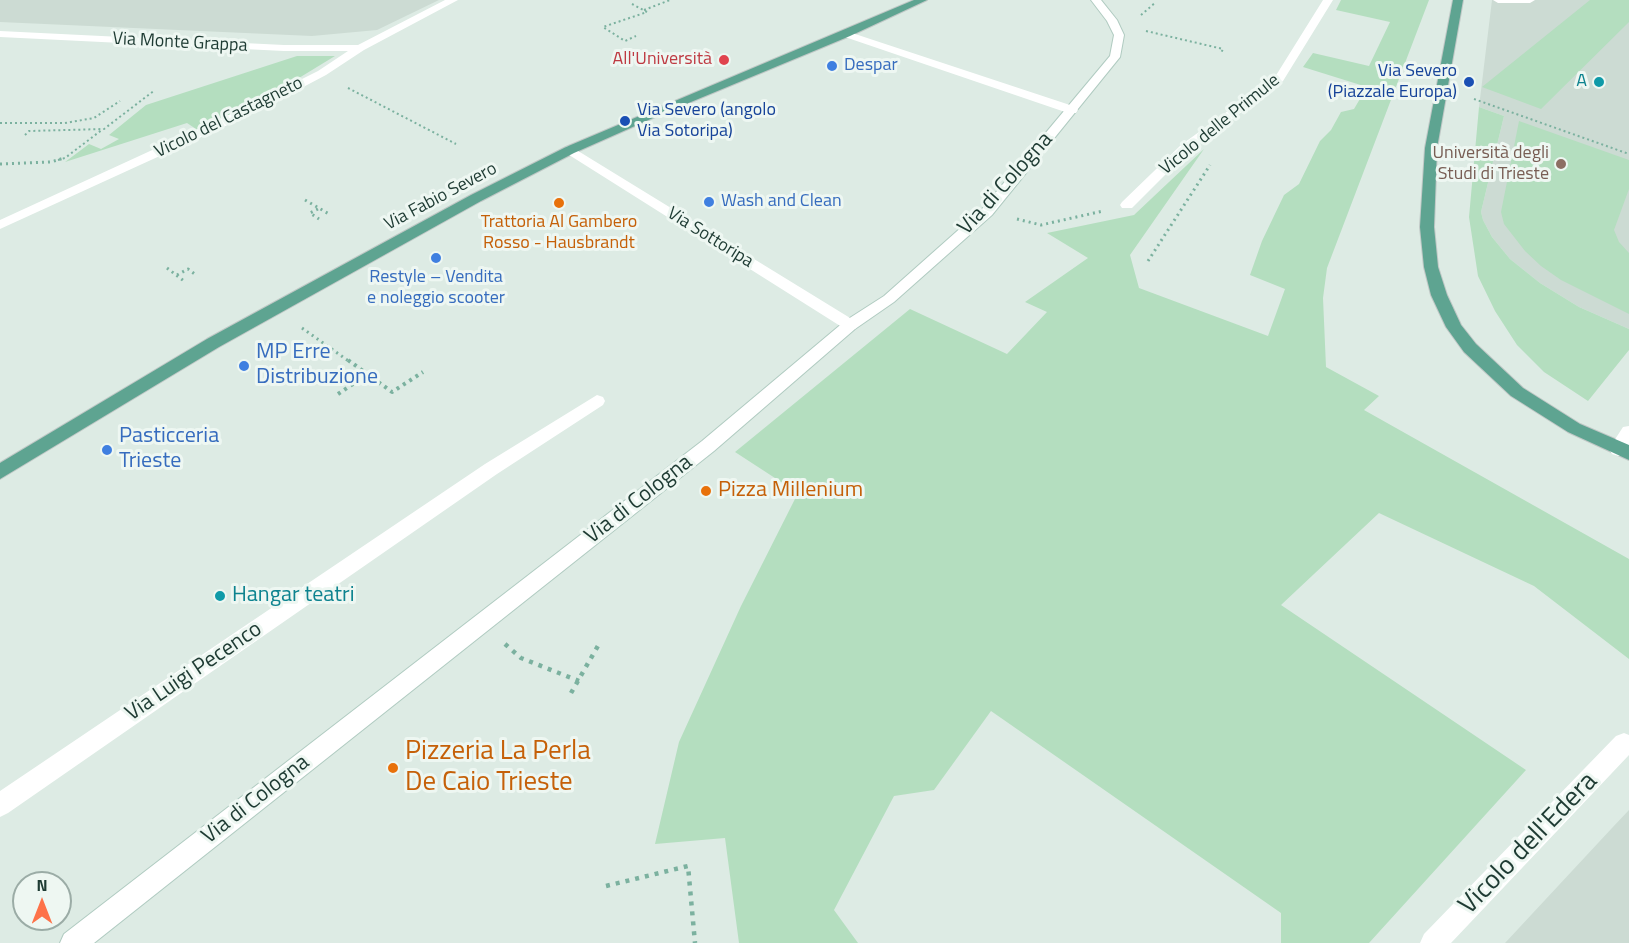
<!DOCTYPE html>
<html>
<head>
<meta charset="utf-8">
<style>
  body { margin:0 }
  #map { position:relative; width:1629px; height:943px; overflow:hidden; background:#ddebe4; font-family:"Titillium Web",sans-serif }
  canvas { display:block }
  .north { position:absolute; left:12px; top:871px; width:60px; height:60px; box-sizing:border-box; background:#eef7f2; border:2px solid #9baca6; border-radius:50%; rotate:0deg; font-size:16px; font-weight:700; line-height:24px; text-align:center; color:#1e3b33 }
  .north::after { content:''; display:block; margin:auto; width:21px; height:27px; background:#fd7249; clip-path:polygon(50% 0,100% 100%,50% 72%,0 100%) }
</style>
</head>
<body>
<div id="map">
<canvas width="1629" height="943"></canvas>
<div class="north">N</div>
</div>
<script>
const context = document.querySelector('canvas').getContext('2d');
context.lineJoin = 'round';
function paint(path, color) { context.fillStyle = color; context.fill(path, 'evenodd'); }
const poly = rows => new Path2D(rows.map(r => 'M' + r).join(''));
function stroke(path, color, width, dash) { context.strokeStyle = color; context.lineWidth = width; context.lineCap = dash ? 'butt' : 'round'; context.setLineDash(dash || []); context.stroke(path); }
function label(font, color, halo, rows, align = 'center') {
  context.font = font + ' "Titillium Web",sans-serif'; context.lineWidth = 6; context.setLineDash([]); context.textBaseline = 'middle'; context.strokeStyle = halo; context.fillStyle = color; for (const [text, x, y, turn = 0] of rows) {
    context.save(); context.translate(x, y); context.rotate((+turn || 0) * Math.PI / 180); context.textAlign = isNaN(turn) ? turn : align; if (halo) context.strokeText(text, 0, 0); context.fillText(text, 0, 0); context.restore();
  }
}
const built = poly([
  [0,0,439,0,377,30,312,36,0,22],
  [1492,0,1629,0,1629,329,1579,307,1540,283,1510,259,1492,237,1483,220,1481,212,1504,116,1479,107],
  [1629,810,1629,943,1505,943,1612,828]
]);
const green = poly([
  [1341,0,1429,0,1327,268,1323,298,1326,367,1379,396,1364,410,1629,559,1629,659,1534,586,1379,513,1281,605,1526,770,1369,943,1281,943,1281,913,991,711,934,790,894,796,834,910,858,943,739,943,725,838,655,844,679,742,741,606,798,493,735,452,910,309,1007,354,1047,312,1025,302,1088,258,1047,233,1134,215,1204,149,1130,255,1139,288,1268,336,1285,289,1250,275,1262,241,1284,195,1299,184,1320,141,1331,130,1341,112,1354,109,1367,87,1303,67,1313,53,1369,66,1390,22,1336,10],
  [1590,0,1629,0,1629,22,1541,109,1482,87],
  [297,56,335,56,294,81,199,131,187,123,65,162,89,144,101,149,119,139,109,135,146,105],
  [1479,107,1504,116,1481,212,1483,220,1492,237,1510,259,1540,283,1579,307,1629,329,1629,350,1588,401,1544,372,1517,345,1495,311,1478,276,1469,217],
  [1519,121,1629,160,1629,189,1614,230,1619,242,1629,253,1629,314,1561,280,1541,266,1525,251,1504,224,1501,212]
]);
const pathFar3 = poly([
  [632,4,647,12,603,27,625,41,636,36],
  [644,10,670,0],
  [1141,15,1156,2],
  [1146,31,1223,49,1221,53],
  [348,88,456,144],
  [1474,99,1629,154],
  [0,123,65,123,94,118,120,101],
  [25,135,29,131,104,129,155,90],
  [58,160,65,158,103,129]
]);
const pathFar2 = poly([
  [0,164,51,162,64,158],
  [305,200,329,214],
  [318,209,310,213,319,219],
  [1017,219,1041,225,1103,211],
  [1148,261,1210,165],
  [167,268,184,281],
  [177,275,188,269,196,275],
  [302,328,350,362]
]);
const pathFar1 = poly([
  [348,360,392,392,423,372],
  [338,394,368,374]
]);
const path = poly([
  [505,644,521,658,579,681],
  [571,693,599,644],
  [606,886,688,866,695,943]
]);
const lane = poly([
  [1493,0,1535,0,1530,3,1498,3,1493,0],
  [1629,426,1629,446,1624,454,1618,456,1612,454,1609,449,1612,444,1623,427,1629,426]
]);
const street = poly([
  [445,0,458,0,364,50,326,75,256,112,0,229,0,220,248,106,318,71,348,51,284,51,0,37,0,31,284,45,358,45,445,0],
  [1323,0,1333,0,1283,81,1189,151,1132,208,1122,208,1120,205,1122,202,1181,145,1275,77,1323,0],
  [846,31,1076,107,1078,110,1076,113,1068,113,842,36,842,32,846,31],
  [570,146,855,321,858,325,855,329,845,329,566,153,564,150,566,147,570,146],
  [597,395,603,397,605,401,603,405,497,474,8,813,0,817,0,791,485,464,597,395],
  [1624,733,1629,735,1629,755,1451,943,1420,943,1424,934,1616,736,1624,733]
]);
const secondary = poly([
  [1091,0,1101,0,1117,20,1124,35,1120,57,992,215,894,302,855,329,714,451,94,943,60,943,64,934,702,441,845,321,884,296,982,209,1110,56,1114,35,1107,21,1091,0]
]);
const primary = poly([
  [914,0,927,0,850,36,662,114,574,153,481,201,219,347,0,479,0,463,207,339,471,195,566,147,914,0],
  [1453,0,1463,0,1437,148,1434,227,1438,267,1447,295,1461,325,1476,344,1523,388,1580,424,1629,445,1629,460,1568,432,1511,396,1464,352,1446,327,1431,295,1424,267,1420,227,1425,148,1453,0]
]);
const markers = [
  [724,60,6,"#e0444e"],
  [832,66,6,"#3f7fe0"],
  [1469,82,6,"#1a4fb4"],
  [1599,82,6,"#0f9aa8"],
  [625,121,6,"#1a4fb4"],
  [1561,164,6,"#8d6e63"],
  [709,202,6,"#3f7fe0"],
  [559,203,6,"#e8710a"],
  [436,258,6,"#3f7fe0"],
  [244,366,6,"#3f7fe0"],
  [107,450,6,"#3f7fe0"],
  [706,491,6,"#e8710a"],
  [220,596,6,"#0f9aa8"],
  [393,768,6,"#e8710a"]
];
const farStreetnames = [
  ["Via Monte Grappa",180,43,3],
  ["Vicolo del Castagneto",229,118,-26],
  ["Vicolo delle Primule",1220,125,-39],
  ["Via Fabio Severo",441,197,-28],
  ["Via Sottoripa",710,238,32]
];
const farHealthnames = [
  ["All'Università",712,60]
];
const farShopnames = [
  ["Despar",844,66],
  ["Wash and Clean",721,202],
  ["Restyle – Vendita",436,278,"center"],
  ["e noleggio scooter",436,299,"center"]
];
const farTransitnames = [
  ["Via Severo",1457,72],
  ["(Piazzale Europa)",1457,93],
  ["Via Severo (angolo",637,111,"left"],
  ["Via Sotoripa)",637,132,"left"]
];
const farCulturenames = [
  ["A",1587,82]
];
const farEducationnames = [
  ["Università degli",1549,154],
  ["Studi di Trieste",1549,175]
];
const farFoodnames = [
  ["Trattoria Al Gambero",559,223],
  ["Rosso - Hausbrandt",559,244]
];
const streetNames = [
  ["Via di Cologna",1006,184,-48],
  ["Via di Cologna",639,500,-38],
  ["Via Luigi Pecenco",194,672,-34],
  ["Via di Cologna",256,800,-38]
];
const shopNames = [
  ["MP Erre",256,353],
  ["Distribuzione",256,378],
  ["Pasticceria",119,437],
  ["Trieste",119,462]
];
const foodNames = [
  ["Pizza Millenium",718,491]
];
const cultureNames = [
  ["Hangar teatri",232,596]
];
const nearFoodnames = [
  ["Pizzeria La Perla",405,752],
  ["De Caio Trieste",405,783]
];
const nearStreetnames = [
  ["Vicolo dell'Edera",1529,844,-46]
];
paint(built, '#ccdbd3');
paint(green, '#b4debf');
stroke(secondary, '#b0cbc1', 2);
stroke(primary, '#c0c8c6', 2);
stroke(pathFar3, '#7bb19f', 2, [2, 3]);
stroke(pathFar2, '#7bb19f', 3, [2, 4]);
stroke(pathFar1, '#7bb19f', 4, [3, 4.5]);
stroke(path, '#7bb19f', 4.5, [4, 6]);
paint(lane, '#fff');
paint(street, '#fff');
paint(secondary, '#fff');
paint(primary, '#5ea491');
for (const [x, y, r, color] of markers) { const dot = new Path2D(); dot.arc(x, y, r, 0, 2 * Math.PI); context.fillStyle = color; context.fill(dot); stroke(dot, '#eef7f2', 2); }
label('18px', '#1e3b33', '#eef7f2', farStreetnames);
label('18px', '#be3a42', '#eef7f2', farHealthnames, 'right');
label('18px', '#366cbe', '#eef7f2', farShopnames, 'left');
label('18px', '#164399', '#eef7f2', farTransitnames, 'right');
label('18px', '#0d838f', '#eef7f2', farCulturenames, 'right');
label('18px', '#785e54', '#eef7f2', farEducationnames, 'right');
label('18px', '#c56008', '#eef7f2', farFoodnames);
label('22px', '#1e3b33', '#eef7f2', streetNames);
label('22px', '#366cbe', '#eef7f2', shopNames, 'left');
label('22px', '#c56008', '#eef7f2', foodNames, 'left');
label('22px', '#0d838f', '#eef7f2', cultureNames, 'left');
label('27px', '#c56008', '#eef7f2', nearFoodnames, 'left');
label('27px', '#1e3b33', '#eef7f2', nearStreetnames);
</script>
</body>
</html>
